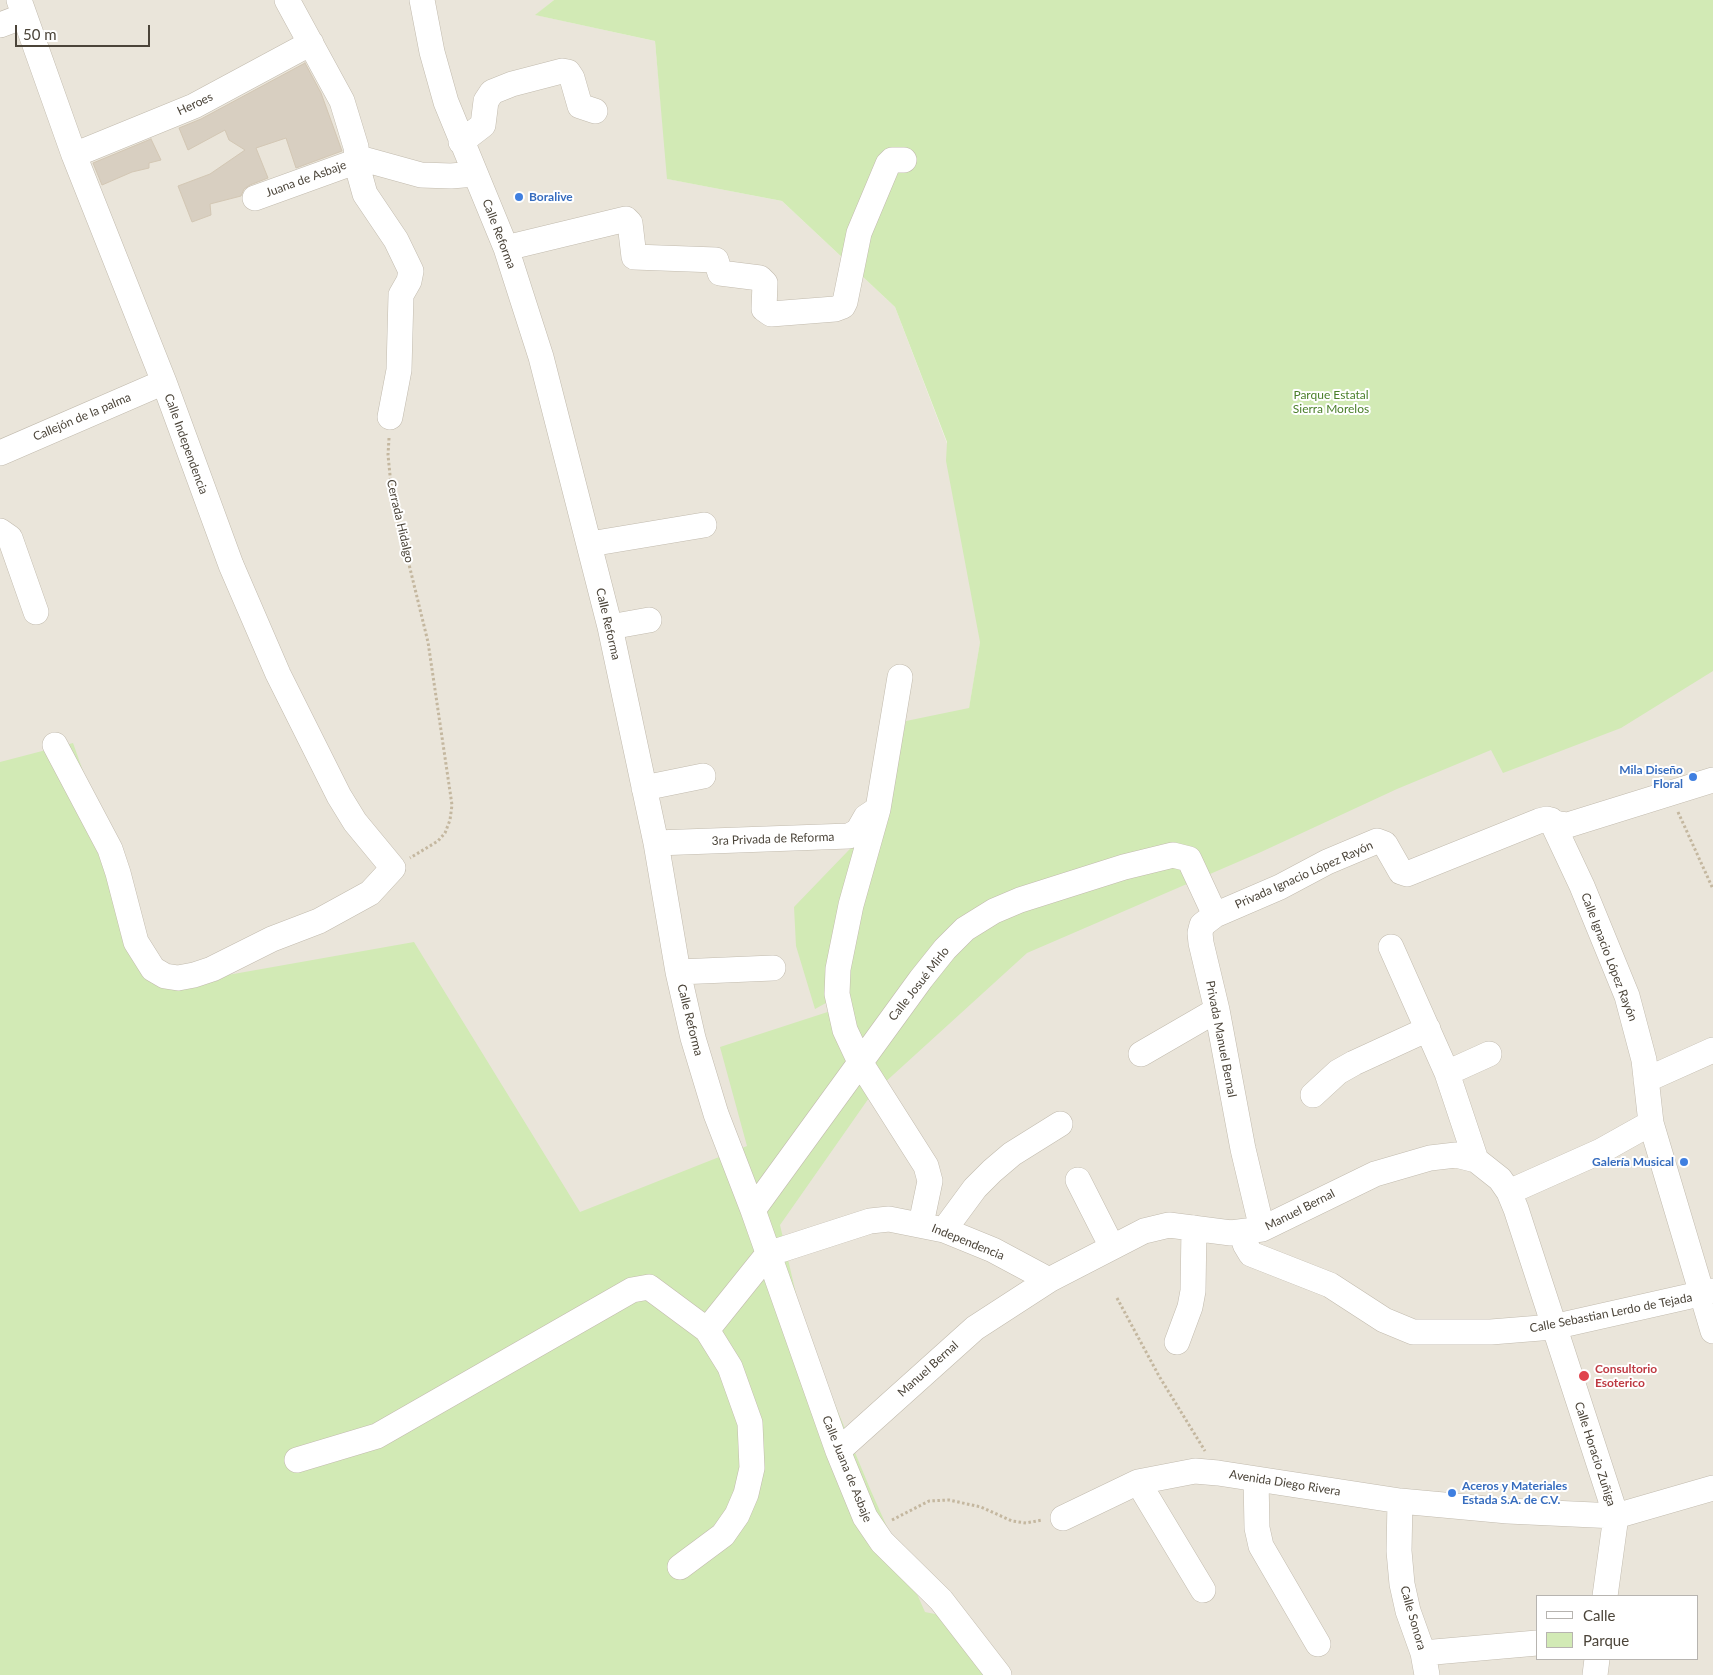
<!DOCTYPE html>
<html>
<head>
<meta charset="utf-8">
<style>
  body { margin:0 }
  #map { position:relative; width:1713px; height:1675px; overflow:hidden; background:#f6f3ec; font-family:Lato,sans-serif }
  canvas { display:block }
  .legend { position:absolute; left:1536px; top:1595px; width:162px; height:65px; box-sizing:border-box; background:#fff; border:1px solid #b7b4b0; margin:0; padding:6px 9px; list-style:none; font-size:15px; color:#4b4439 }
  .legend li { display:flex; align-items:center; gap:10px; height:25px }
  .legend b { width:25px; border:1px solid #b7b4b0 }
  .scale { position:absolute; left:15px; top:25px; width:135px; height:22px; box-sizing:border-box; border:2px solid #4b4439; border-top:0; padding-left:6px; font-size:15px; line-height:18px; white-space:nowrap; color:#4b4439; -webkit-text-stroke:4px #fff; paint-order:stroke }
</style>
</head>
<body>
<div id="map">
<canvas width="1713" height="1675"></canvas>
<ul class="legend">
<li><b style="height:6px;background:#fff"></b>Calle</li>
<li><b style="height:14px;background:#d2eab5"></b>Parque</li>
</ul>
<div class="scale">50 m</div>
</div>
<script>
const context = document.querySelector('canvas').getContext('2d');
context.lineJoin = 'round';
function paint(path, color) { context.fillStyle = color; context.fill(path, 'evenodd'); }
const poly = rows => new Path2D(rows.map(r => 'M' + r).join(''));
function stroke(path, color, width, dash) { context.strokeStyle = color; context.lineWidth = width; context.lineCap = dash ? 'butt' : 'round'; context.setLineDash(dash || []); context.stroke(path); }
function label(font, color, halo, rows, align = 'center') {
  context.font = font + ' Lato,sans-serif'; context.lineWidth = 4; context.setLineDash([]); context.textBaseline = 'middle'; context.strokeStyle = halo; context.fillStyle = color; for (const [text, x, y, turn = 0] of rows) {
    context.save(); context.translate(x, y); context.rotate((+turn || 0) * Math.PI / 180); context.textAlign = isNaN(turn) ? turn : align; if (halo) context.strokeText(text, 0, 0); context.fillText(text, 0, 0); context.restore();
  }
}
const residential = poly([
  [0,0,554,0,536,15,655,41,668,179,782,201,895,307,993,564,958,776,1098,849,1713,606,1713,1675,918,1675,109,996,0,864],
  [1537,1596,1697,1596,1697,1659,1537,1659]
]);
const green = poly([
  [554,0,1713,0,1713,671,1621,728,1503,773,1491,750,1397,789,1261,852,1027,953,871,1095,780,1225,800,1311,814,1354,871,1491,925,1612,959,1619,999,1675,0,1675,0,762,73,743,160,987,414,942,580,1212,747,1146,720,1047,843,1007,846,992,815,1009,796,946,794,907,873,825,886,818,906,721,969,708,980,642,946,461,947,442,895,307,782,201,667,179,655,41,535,15]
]);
const building = poly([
  [305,63,321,93,342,151,296,168,286,138,256,148,268,178,250,185,244,189,241,196,210,204,211,215,192,222,178,186,210,174,245,150,229,140,225,130,188,150,179,128,201,119,305,63],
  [151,139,161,160,149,163,149,168,132,172,102,185,93,163,151,139]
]);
const path = poly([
  [389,438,388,455,392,495,428,642,452,805,450,820,445,833,438,841,410,858],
  [1678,812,1713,889],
  [1117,1298,1159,1376,1205,1451],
  [892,1520,929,1501,949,1500,981,1507,1012,1521,1026,1523,1042,1520]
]);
const minor = poly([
  [19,0,74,155,164,382,231,565,278,674,339,796,355,822,393,868,370,893,319,921,272,939,212,969,194,975,178,978,165,976,153,969,136,942,118,873,110,849,55,745],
  [287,0,342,101,356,147,358,169,365,194,396,240,411,271,409,281,401,295,399,370,390,417],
  [422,0,432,52,446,102,506,248,541,357,610,627,656,843,678,972,693,1038,716,1114,753,1210,838,1451,865,1517,882,1542,941,1600,999,1675],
  [0,25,24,16],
  [461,142,483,125,486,101,492,92,512,84,562,71,568,72,572,78,580,106,595,111],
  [74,155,194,106,311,43],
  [255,198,363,159,421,175,451,176,475,174],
  [506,248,626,219,630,223,634,257,716,260,720,273,760,278,765,283,764,309,771,314,835,309,843,306,845,302,859,233,888,164,892,160,904,160],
  [0,453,164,382],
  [0,531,10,538,36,612],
  [590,544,704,525],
  [610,627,649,620],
  [900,677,878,809,851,905,838,969,837,994,845,1030,860,1062,926,1166,930,1181,921,1224],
  [644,788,703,776],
  [1551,820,1582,886,1627,996,1644,1060,1651,1123,1713,1331],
  [656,843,849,836,858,831,866,817,875,811],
  [1215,915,1280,887,1327,862,1377,841,1385,844,1401,872,1407,874,1539,821,1547,819,1558,824,1568,825,1713,780],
  [1391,947,1447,1073,1476,1160],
  [678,972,773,968],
  [1141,1054,1217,1010],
  [1447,1073,1489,1054],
  [1646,1080,1713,1050],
  [1313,1095,1338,1072,1354,1063,1428,1029],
  [1078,1180,1112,1247],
  [1509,1192,1601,1151,1651,1123],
  [753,1210,921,979,945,949,965,929,994,911,1020,900,1124,867,1173,855,1189,859,1215,915,1202,925,1200,933,1201,943,1217,1010,1243,1149,1262,1229],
  [944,1230,975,1188,992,1171,1012,1154,1060,1124],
  [1245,1233,1245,1244,1251,1254,1330,1285,1384,1320,1413,1332,1491,1332,1553,1327,1713,1291],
  [768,1254,870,1221,889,1219,944,1230,993,1250,1049,1280],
  [707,1330,768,1254],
  [1177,1342,1190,1307,1193,1291,1194,1228],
  [838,1451,975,1328,1049,1280,1144,1231,1169,1225,1231,1233,1262,1229,1375,1174,1430,1158,1456,1155,1476,1160,1500,1179,1509,1192,1516,1209,1616,1516,1605,1596],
  [297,1460,377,1436,632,1290,649,1287,707,1330,730,1367,750,1423,752,1468,746,1494,737,1515,723,1535,680,1567],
  [1256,1479,1257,1528,1261,1546,1318,1644],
  [1138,1482,1203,1590],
  [1400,1501,1399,1551,1402,1584,1408,1611,1423,1653,1427,1675],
  [1063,1518,1138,1482,1195,1471,1218,1473,1400,1501,1508,1511,1616,1516,1713,1488],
  [1423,1653,1537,1643],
  [1595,1675,1597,1659]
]);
const markers = [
  [519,197,5,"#3f7fe0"],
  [1693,777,5,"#3f7fe0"],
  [1684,1162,5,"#3f7fe0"],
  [1584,1376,6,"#e0444e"],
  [1452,1493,5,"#3f7fe0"]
];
const streetNames = [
  ["Heroes",195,104,-25],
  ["Juana de Asbaje",306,179,-20],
  ["Calle Reforma",499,234,69],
  ["Callejón de la palma",82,417,-23],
  ["Calle Independencia",186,444,70],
  ["Cerrada Hidalgo",400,521,77],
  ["Calle Reforma",608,624,77],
  ["3ra Privada de Reforma",773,839,-2],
  ["Privada Ignacio López Rayón",1304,875,-24],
  ["Calle Ignacio López Rayón",1609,957,69],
  ["Calle Josué Mirlo",919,984,-52],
  ["Calle Reforma",690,1020,76],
  ["Privada Manuel Bernal",1221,1039,79],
  ["Manuel Bernal",1300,1210,-27],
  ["Independencia",968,1242,22],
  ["Calle Sebastian Lerdo de Tejada",1611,1313,-11],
  ["Manuel Bernal",928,1369,-42],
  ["Calle Horacio Zuñiga",1595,1454,72],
  ["Calle Juana de Asbaje",847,1469,68],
  ["Avenida Diego Rivera",1285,1483,9],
  ["Calle Sonora",1413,1618,74]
];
const shopNames = [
  ["Boralive",529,197],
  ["Mila Diseño",1683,770,"right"],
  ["Floral",1683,784,"right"],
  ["Galería Musical",1674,1162,"right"],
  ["Aceros y Materiales",1462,1486],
  ["Estada S.A. de C.V.",1462,1500]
];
const parkNames = [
  ["Parque Estatal",1331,395],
  ["Sierra Morelos",1331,409]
];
const healthNames = [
  ["Consultorio",1595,1369],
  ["Esoterico",1595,1383]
];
paint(residential, '#eae5da');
paint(green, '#d2eab5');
paint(building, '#d8cfc1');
stroke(building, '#d3c7b4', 1);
stroke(minor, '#c2bbae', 26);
stroke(path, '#c4b79f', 3, [2.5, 2.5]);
stroke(minor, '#fff', 25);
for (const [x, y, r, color] of markers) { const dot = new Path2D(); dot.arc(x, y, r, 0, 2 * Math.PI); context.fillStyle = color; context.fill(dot); stroke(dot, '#fff', 2); }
label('12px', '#4b4439', '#fff', streetNames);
label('bold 12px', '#366cbe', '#fff', shopNames, 'left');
label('12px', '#4a7f2a', '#fff', parkNames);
label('bold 12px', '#be3a42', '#fff', healthNames, 'left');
</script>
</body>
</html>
